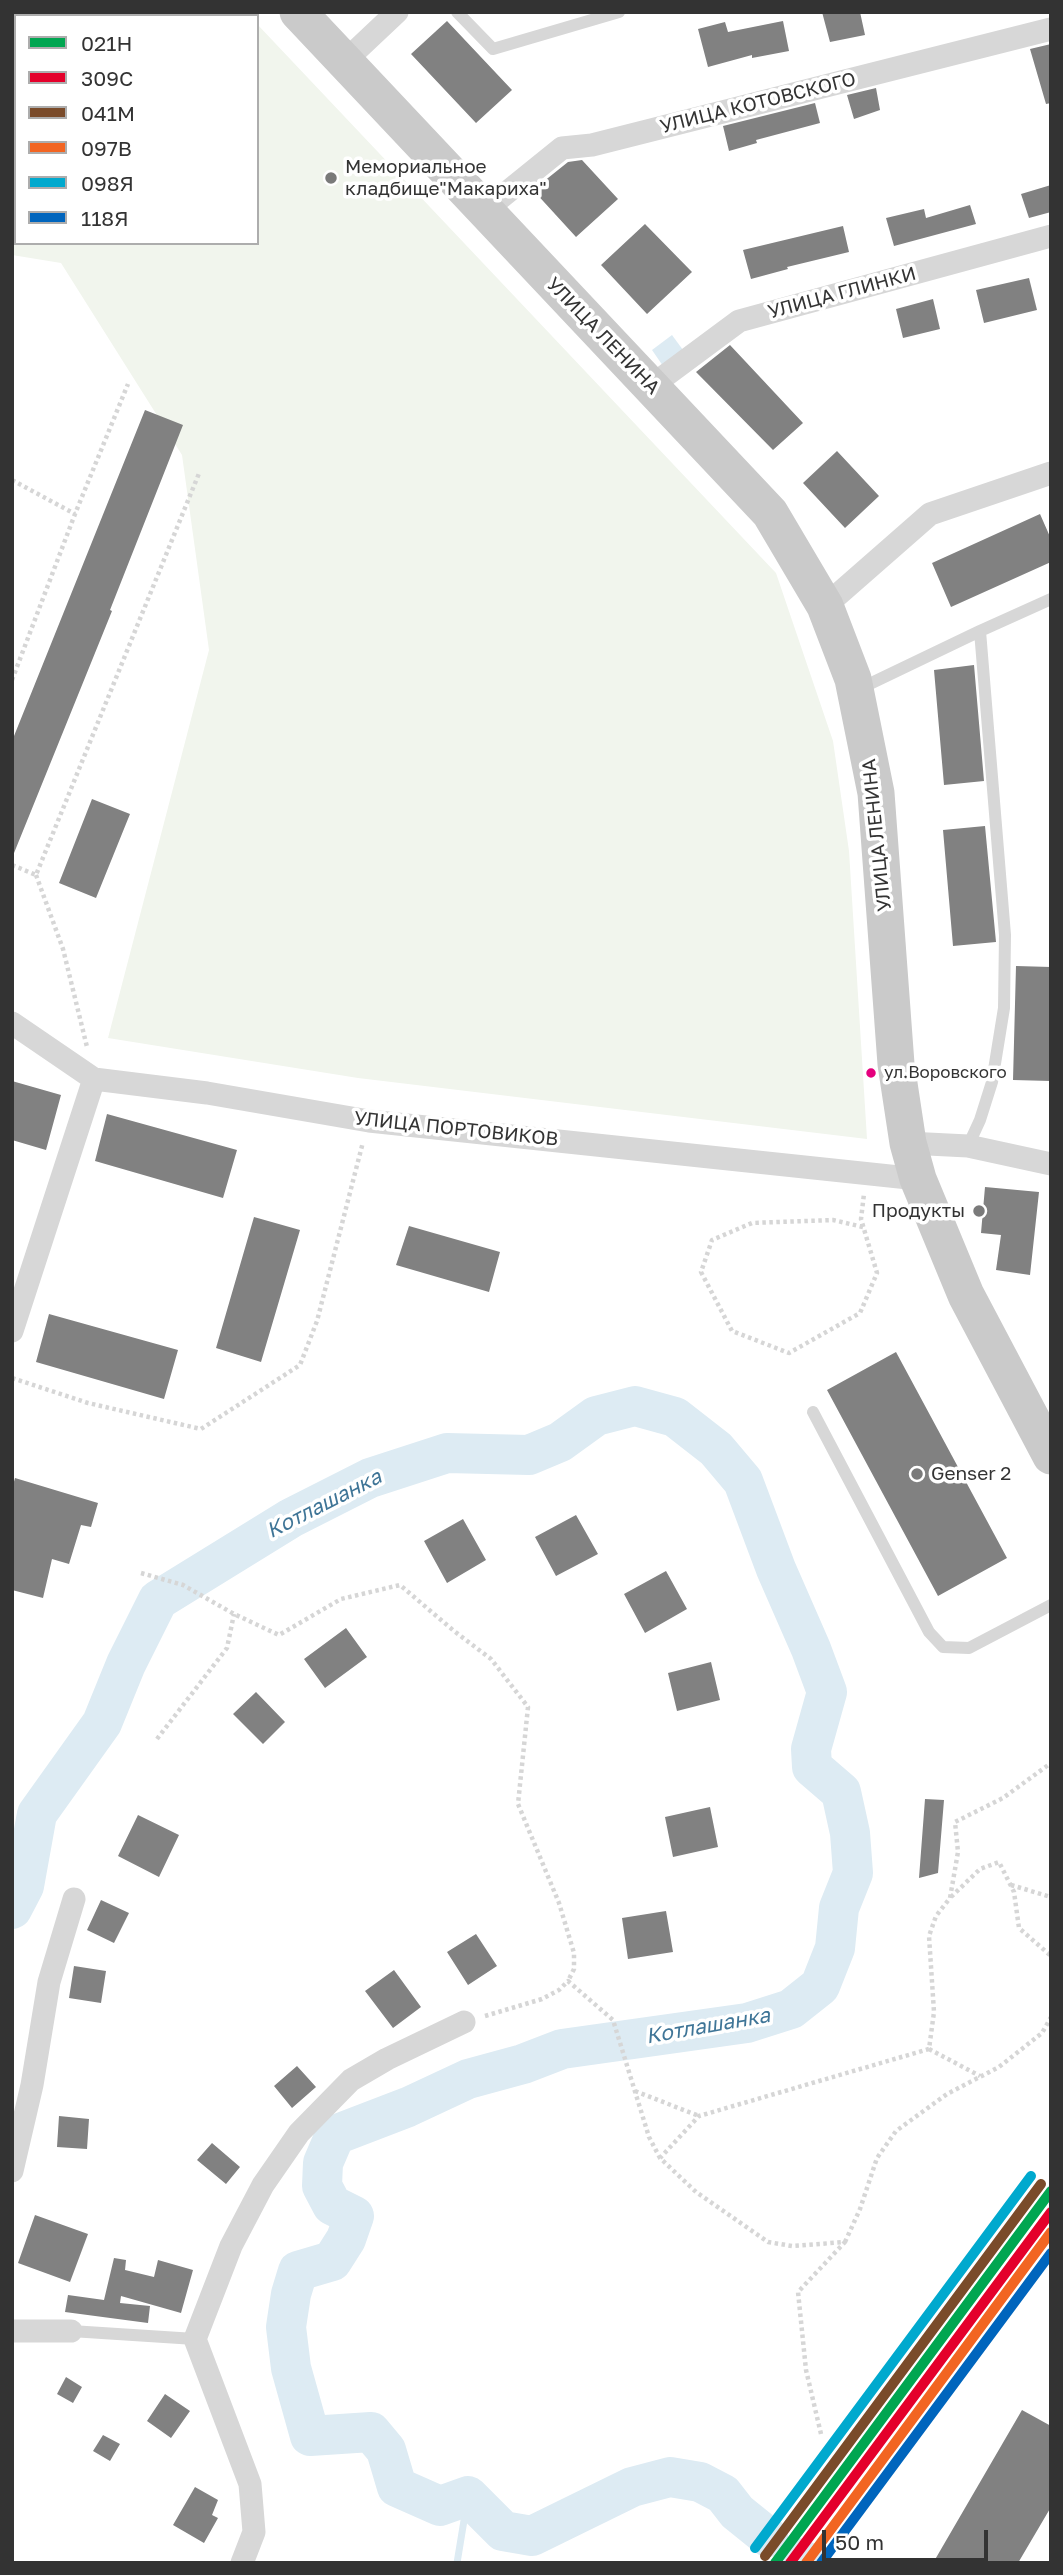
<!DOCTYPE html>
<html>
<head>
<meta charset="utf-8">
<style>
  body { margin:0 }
  #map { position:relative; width:1063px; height:2575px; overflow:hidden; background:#fff; font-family:"Golos Text",sans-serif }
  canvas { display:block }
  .frame { position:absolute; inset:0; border:14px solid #333; pointer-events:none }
  .legend { position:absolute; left:14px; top:14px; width:245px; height:231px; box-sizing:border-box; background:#fff; border:2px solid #adadad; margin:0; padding:9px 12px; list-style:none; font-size:21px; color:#333 }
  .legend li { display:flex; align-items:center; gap:14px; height:35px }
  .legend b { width:35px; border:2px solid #adadad }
  .scale { position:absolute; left:822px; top:2530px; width:166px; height:32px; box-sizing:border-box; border:4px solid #333; border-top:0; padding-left:9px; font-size:21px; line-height:24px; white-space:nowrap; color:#333; -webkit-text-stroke:5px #fff; paint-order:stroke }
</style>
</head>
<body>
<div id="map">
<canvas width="1063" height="2575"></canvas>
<div class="frame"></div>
<ul class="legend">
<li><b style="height:9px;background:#00a651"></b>021Н</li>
<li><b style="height:9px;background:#e4002b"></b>309С</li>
<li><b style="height:9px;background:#7a4b2a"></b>041М</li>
<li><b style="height:9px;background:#f26522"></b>097В</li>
<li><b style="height:9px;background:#00a9ce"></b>098Я</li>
<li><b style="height:9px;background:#0065bd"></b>118Я</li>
</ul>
<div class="scale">50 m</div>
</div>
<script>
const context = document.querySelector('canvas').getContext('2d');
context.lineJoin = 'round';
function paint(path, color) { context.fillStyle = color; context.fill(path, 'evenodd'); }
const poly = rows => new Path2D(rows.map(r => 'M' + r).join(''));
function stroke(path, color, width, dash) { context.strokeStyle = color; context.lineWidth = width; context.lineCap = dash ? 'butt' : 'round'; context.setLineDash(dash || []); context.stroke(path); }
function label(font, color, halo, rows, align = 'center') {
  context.font = font + ' "Golos Text",sans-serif'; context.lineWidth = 7; context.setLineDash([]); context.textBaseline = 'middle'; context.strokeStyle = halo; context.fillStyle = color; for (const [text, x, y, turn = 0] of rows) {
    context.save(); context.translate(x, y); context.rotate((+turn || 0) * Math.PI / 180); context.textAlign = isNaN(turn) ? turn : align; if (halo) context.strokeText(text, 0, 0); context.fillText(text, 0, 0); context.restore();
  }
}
const green = poly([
  [12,12,246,12,249,16,16,16,16,243,257,243,257,24,776,573,833,741,849,851,867,1139,358,1078,108,1038,209,650,182,455,61,263,12,255]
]);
const water = poly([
  [672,335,683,350,663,366,652,350]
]);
const stream = poly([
  [457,2563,468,2496]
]);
const river = poly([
  [12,1909,24,1886,37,1814,102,1723,126,1664,158,1600,291,1518,370,1478,447,1453,529,1455,560,1442,596,1416,635,1406,675,1417,716,1449,743,1481,776,1569,811,1649,827,1692,811,1749,812,1767,841,1792,850,1833,853,1873,839,1908,835,1948,820,1986,791,2009,747,2023,562,2049,523,2064,468,2079,408,2107,335,2135,323,2163,322,2186,332,2205,354,2216,346,2239,332,2261,298,2271,291,2294,286,2327,291,2368,310,2436,371,2432,386,2450,397,2487,440,2506,468,2496,503,2531,532,2536,632,2487,670,2477,700,2482,723,2494,737,2512,768,2537],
  [798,2558,809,2563]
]);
const building = poly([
  [822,12,860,12,865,35,830,42],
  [447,21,512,90,476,123,411,54],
  [783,21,789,51,752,58,752,55,708,67,698,29,725,22,728,32],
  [1051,44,1051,103,1046,104,1030,49],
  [876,88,880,110,854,119,847,95],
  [815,103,820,123,756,140,757,143,729,151,723,126],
  [582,160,618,199,576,237,533,190,568,162],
  [1051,185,1051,212,1029,218,1021,194],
  [970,205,976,224,894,246,886,218,924,209,926,218],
  [645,224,692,272,647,314,601,265],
  [843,226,849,252,787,267,788,269,751,279,743,250],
  [1029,278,1037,310,984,323,976,290],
  [933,299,940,329,903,338,896,309],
  [730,345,803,423,773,450,696,372],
  [145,410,183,425,110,610,112,611,12,858,12,741],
  [837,451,879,496,845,528,803,483],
  [1040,514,1051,539,1051,562,951,607,932,563],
  [974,665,984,781,944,785,934,670],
  [92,799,130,814,96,898,59,883],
  [985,826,996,942,953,946,943,830],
  [1016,966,1051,967,1051,1081,1013,1080],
  [12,1081,61,1095,46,1150,12,1140],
  [107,1114,237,1150,223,1198,95,1161],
  [985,1187,1039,1192,1030,1275,996,1270,1001,1235,981,1233],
  [254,1217,300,1230,261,1362,216,1348],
  [409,1226,500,1252,489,1292,396,1265],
  [49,1314,178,1350,164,1399,36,1362],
  [896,1352,1007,1558,938,1596,827,1390],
  [15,1478,98,1503,91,1527,81,1525,69,1564,52,1559,43,1598,12,1590,12,1489],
  [576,1515,598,1554,556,1576,535,1537],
  [463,1519,486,1560,447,1583,424,1541],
  [666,1571,687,1609,645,1633,624,1594],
  [346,1628,367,1657,325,1688,304,1659],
  [711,1662,720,1700,677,1711,668,1673],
  [256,1692,285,1722,263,1744,233,1714],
  [925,1799,944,1800,938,1873,919,1878],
  [710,1807,718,1847,673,1857,665,1817],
  [138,1815,179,1835,159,1877,118,1856],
  [101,1900,129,1913,114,1943,87,1930],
  [666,1911,673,1952,628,1959,622,1918],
  [476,1934,497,1966,468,1985,447,1952],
  [74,1966,106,1971,101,2003,69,1998],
  [394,1970,421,2007,393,2028,365,1991],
  [297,2066,316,2087,292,2108,274,2086],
  [59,2116,89,2119,87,2149,57,2147],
  [212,2143,240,2167,226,2184,197,2160],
  [35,2215,88,2234,70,2282,18,2263],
  [114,2258,126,2260,125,2270,154,2277,158,2260,193,2270,181,2313,121,2296,120,2303,150,2306,148,2323,65,2312,68,2295,104,2300],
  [66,2377,82,2387,73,2403,57,2394],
  [165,2394,190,2411,171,2438,147,2421],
  [1022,2410,1051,2426,1051,2507,1018,2563,933,2563],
  [103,2435,120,2444,110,2461,93,2451],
  [195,2487,218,2500,212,2515,218,2518,204,2543,173,2525]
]);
const path = poly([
  [12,480,75,514],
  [12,680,75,514,128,384],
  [12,865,36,875,200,471],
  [36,875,63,949,87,1047],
  [863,1227,833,1220,752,1223,712,1240,701,1272,732,1331,789,1353,860,1313,877,1273,861,1219,864,1194],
  [12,1378,88,1403,201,1429,300,1365,317,1321,363,1142],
  [141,1573,183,1585,234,1614,279,1635,341,1599,400,1585,454,1631,491,1659,528,1707,518,1804,559,1903,574,1953,574,1969,568,1981],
  [157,1739,227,1648,234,1614],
  [1011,1885,1051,1897],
  [951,1897,980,1869,999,1862,1014,1892,1019,1928,1051,1956],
  [485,2016,542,1999,559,1990,568,1981,613,2020,649,2137,660,2158],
  [929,2049,980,2076],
  [635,2091,699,2116],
  [845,2242,860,2209,877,2158,896,2131,947,2094,999,2067,1042,2033,1051,2017],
  [821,2434,806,2370,798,2292,845,2242,792,2246,768,2242,696,2192,660,2158,699,2116,929,2049,934,2012,929,1936,936,1916,950,1898,958,1852,955,1822,1003,1798,1051,1763]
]);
const lane = poly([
  [457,12,493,49,619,12],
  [980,631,1051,599],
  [857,690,980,631,1005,935,1004,1008,992,1082,980,1120,968,1146],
  [813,1412,929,1632,943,1647,969,1648,1051,1605],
  [71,2331,195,2339]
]);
const street = poly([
  [345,61,397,12],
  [484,211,562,148,592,145,1051,29],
  [650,387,739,321,1051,236],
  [825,606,930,514,1051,473],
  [12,1023,94,1079,207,1093,369,1121,918,1179],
  [908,1143,968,1146,1051,1164],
  [12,1331,94,1079],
  [12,2171,32,2085,49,1982,74,1899],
  [12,2331,71,2331],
  [242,2563,254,2532,250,2484,195,2339,231,2246,263,2185,299,2133,351,2080,387,2059,464,2022]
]);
const primary = poly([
  [298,12,770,513,825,606,853,679,876,793,896,1064,908,1143,918,1179,966,1295,1051,1456]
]);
const rail1 = poly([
  [775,2563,1051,2191]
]);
const rail2 = poly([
  [790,2563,1051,2212]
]);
const rail3 = poly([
  [765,2556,1041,2184]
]);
const rail4 = poly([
  [806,2563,1051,2232]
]);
const rail5 = poly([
  [755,2548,1031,2176]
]);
const rail6 = poly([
  [821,2563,1051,2253]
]);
const markers = [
  [331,178,7,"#7a7a7a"],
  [871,1073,6,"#e5007d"],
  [979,1211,7,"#7a7a7a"],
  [917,1474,7,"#7a7a7a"]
];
const busNames = [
  ["ул.Воровского",884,1073]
];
const streetNames = [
  ["УЛИЦА КОТОВСКОГО",758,103,-14],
  ["УЛИЦА ГЛИНКИ",842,293,-15],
  ["УЛИЦА ЛЕНИНА",603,336,46],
  ["УЛИЦА ЛЕНИНА",877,835,-96],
  ["УЛИЦА ПОРТОВИКОВ",456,1129,6]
];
const poiNames = [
  ["Мемориальное",345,167],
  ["кладбище\"Макариха\"",345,189],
  ["Продукты",965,1211,"right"],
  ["Genser 2",931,1474]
];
const waterNames = [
  ["Котлашанка",324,1504,-27],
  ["Котлашанка",708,2026,-10]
];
paint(green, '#f1f5ed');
paint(water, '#ddebf3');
stroke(stream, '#ddebf3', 7);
stroke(river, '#ddebf3', 40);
paint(building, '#818181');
stroke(path, '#d6d6d6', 4.5, [3.5, 3.5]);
stroke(lane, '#d7d7d7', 12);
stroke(street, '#d7d7d7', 23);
stroke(primary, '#cacaca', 37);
stroke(rail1, '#00a651', 10);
stroke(rail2, '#e4002b', 10);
stroke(rail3, '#7a4b2a', 10);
stroke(rail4, '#f26522', 10);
stroke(rail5, '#00a9ce', 10);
stroke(rail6, '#0065bd', 10);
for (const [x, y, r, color] of markers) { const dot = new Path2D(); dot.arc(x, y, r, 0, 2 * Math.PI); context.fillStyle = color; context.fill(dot); stroke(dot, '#fff', 2.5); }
label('17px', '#333', '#fff', busNames, 'left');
label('19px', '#333', '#fff', streetNames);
label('19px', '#333', '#fff', poiNames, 'left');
label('italic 21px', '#3f7597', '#fff', waterNames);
</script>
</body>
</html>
